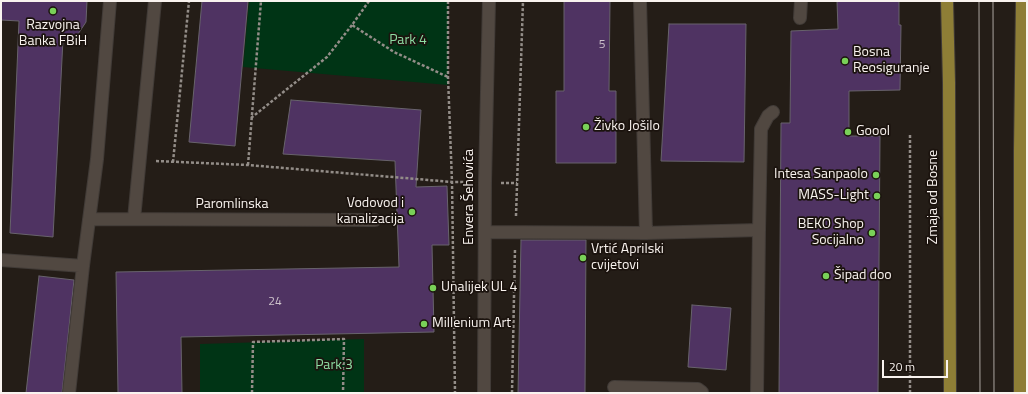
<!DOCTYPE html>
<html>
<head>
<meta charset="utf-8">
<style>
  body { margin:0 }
  #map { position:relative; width:1028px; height:394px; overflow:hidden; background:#241d17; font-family:"Titillium Web",sans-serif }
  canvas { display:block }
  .frame { position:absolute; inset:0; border:2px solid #f9f3ef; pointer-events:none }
  .scale { position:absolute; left:882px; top:360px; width:66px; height:18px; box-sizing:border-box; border:2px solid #f9f3ef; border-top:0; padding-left:5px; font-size:12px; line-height:14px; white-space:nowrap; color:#f9f3ef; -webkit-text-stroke:3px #1b130e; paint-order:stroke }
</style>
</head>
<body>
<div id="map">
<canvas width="1028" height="394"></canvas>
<div class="frame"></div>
<div class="scale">20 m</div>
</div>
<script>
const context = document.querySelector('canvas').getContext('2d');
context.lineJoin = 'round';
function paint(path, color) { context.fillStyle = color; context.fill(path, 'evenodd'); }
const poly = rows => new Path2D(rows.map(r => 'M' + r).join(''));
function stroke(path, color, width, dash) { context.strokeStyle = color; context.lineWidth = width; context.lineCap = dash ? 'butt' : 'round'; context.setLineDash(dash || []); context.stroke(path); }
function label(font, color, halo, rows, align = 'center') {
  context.font = font + ' "Titillium Web",sans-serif'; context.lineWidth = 3.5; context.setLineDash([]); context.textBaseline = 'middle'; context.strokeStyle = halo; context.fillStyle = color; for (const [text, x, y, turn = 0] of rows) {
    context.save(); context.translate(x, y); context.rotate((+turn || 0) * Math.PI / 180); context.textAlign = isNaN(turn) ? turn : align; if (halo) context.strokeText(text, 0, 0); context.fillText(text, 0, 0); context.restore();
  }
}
const green = poly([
  [249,1,448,1,448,85,243,67],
  [364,339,364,393,200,393,200,344]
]);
const building = poly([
  [1,1,87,1,86,22,78,34,63,39,53,237,10,233,19,21,1,20,1,1],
  [202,1,248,1,235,146,189,142,202,1],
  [564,1,610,1,609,91,616,91,616,163,556,163,556,91,564,91,564,1],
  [837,1,899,1,899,25,901,25,900,90,849,91,849,136,880,136,878,393,779,393,781,123,790,123,791,31,838,29,837,1],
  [669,24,746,24,744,162,661,161,669,24],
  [291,100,421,110,416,187,447,186,449,245,432,245,434,332,181,337,182,393,118,393,116,272,399,267,395,161,283,154,291,100],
  [521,240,586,240,585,393,518,393,521,240],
  [39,276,74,280,62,393,26,393,39,276],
  [692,305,731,308,726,370,688,367,692,305]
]);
const path = poly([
  [369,1,352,25,394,52,448,77],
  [448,1,448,77,452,182,455,393],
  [251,118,327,57,352,25],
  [156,161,248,165,452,182,468,182],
  [173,162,189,1],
  [248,165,261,1],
  [501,183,517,183],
  [516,216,523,1],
  [252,393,253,342,344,339,343,393],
  [512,393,515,249],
  [910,393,910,135]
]);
const minor = poly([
  [800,18,801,1],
  [89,219,375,220],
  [134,219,155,1],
  [759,230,761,129,768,116,773,112],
  [485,232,646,233,640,1],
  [646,233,759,230,757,393],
  [1,260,83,266],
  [614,387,698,389,702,392,702,393],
  [69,393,83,266,97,159,110,1],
  [484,393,485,182,489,1]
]);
const major = poly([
  [947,1,949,83,950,393],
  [1020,393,1020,150,1022,1]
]);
const tram = poly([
  [979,1,980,393],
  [993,1,994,393]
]);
const markers = [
  [53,11,4,"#79d158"],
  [845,61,4,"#79d158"],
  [586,127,4,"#79d158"],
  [848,132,4,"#79d158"],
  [876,175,4,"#79d158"],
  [877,196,4,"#79d158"],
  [412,212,4,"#79d158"],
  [872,233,4,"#79d158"],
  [583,258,4,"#79d158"],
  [826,276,4,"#79d158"],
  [433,288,4,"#79d158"],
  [424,324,4,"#79d158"]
];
const numberNames = [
  ["5",602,45],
  ["24",275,302]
];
const poiNames = [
  ["Razvojna",53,26,"center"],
  ["Banka FBiH",53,42,"center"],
  ["Bosna",853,53],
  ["Reosiguranje",853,69],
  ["Živko Jošilo",594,127],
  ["Goool",856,132],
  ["Intesa Sanpaolo",868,175,"right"],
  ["MASS-Light",869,196,"right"],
  ["Vodovod i",404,204,"right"],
  ["kanalizacija",404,220,"right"],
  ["BEKO Shop",864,225,"right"],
  ["Socijalno",864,241,"right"],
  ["Vrtić Aprilski",591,250],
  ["cvijetovi",591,266],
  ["Šipad doo",834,276],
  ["Unalijek UL 4",441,288],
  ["Millenium Art",432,324]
];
const parkNames = [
  ["Park 4",408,41],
  ["Park 3",334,366]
];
const streetNames = [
  ["Envera Šehovića",470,197,-90],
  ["Zmaja od Bosne",934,197,-90],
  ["Paromlinska",232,205]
];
paint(green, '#003415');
paint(building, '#4f3362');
stroke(building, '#68636c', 1);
stroke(minor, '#413b37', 14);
stroke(major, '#413b37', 14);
stroke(path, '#938d88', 2.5, [3, 2]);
stroke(minor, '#514841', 12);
stroke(major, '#8e7e36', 12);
stroke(tram, '#aba5a0', 1);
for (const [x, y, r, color] of markers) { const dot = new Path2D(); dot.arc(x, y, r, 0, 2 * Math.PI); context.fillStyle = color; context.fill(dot); stroke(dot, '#1b130e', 1.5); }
label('12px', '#cec3cc', null, numberNames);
label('14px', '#f9f3ef', '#1b130e', poiNames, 'left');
label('14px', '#8edda3', '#1b130e', parkNames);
label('14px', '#f9f3ef', '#1b130e', streetNames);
</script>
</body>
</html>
